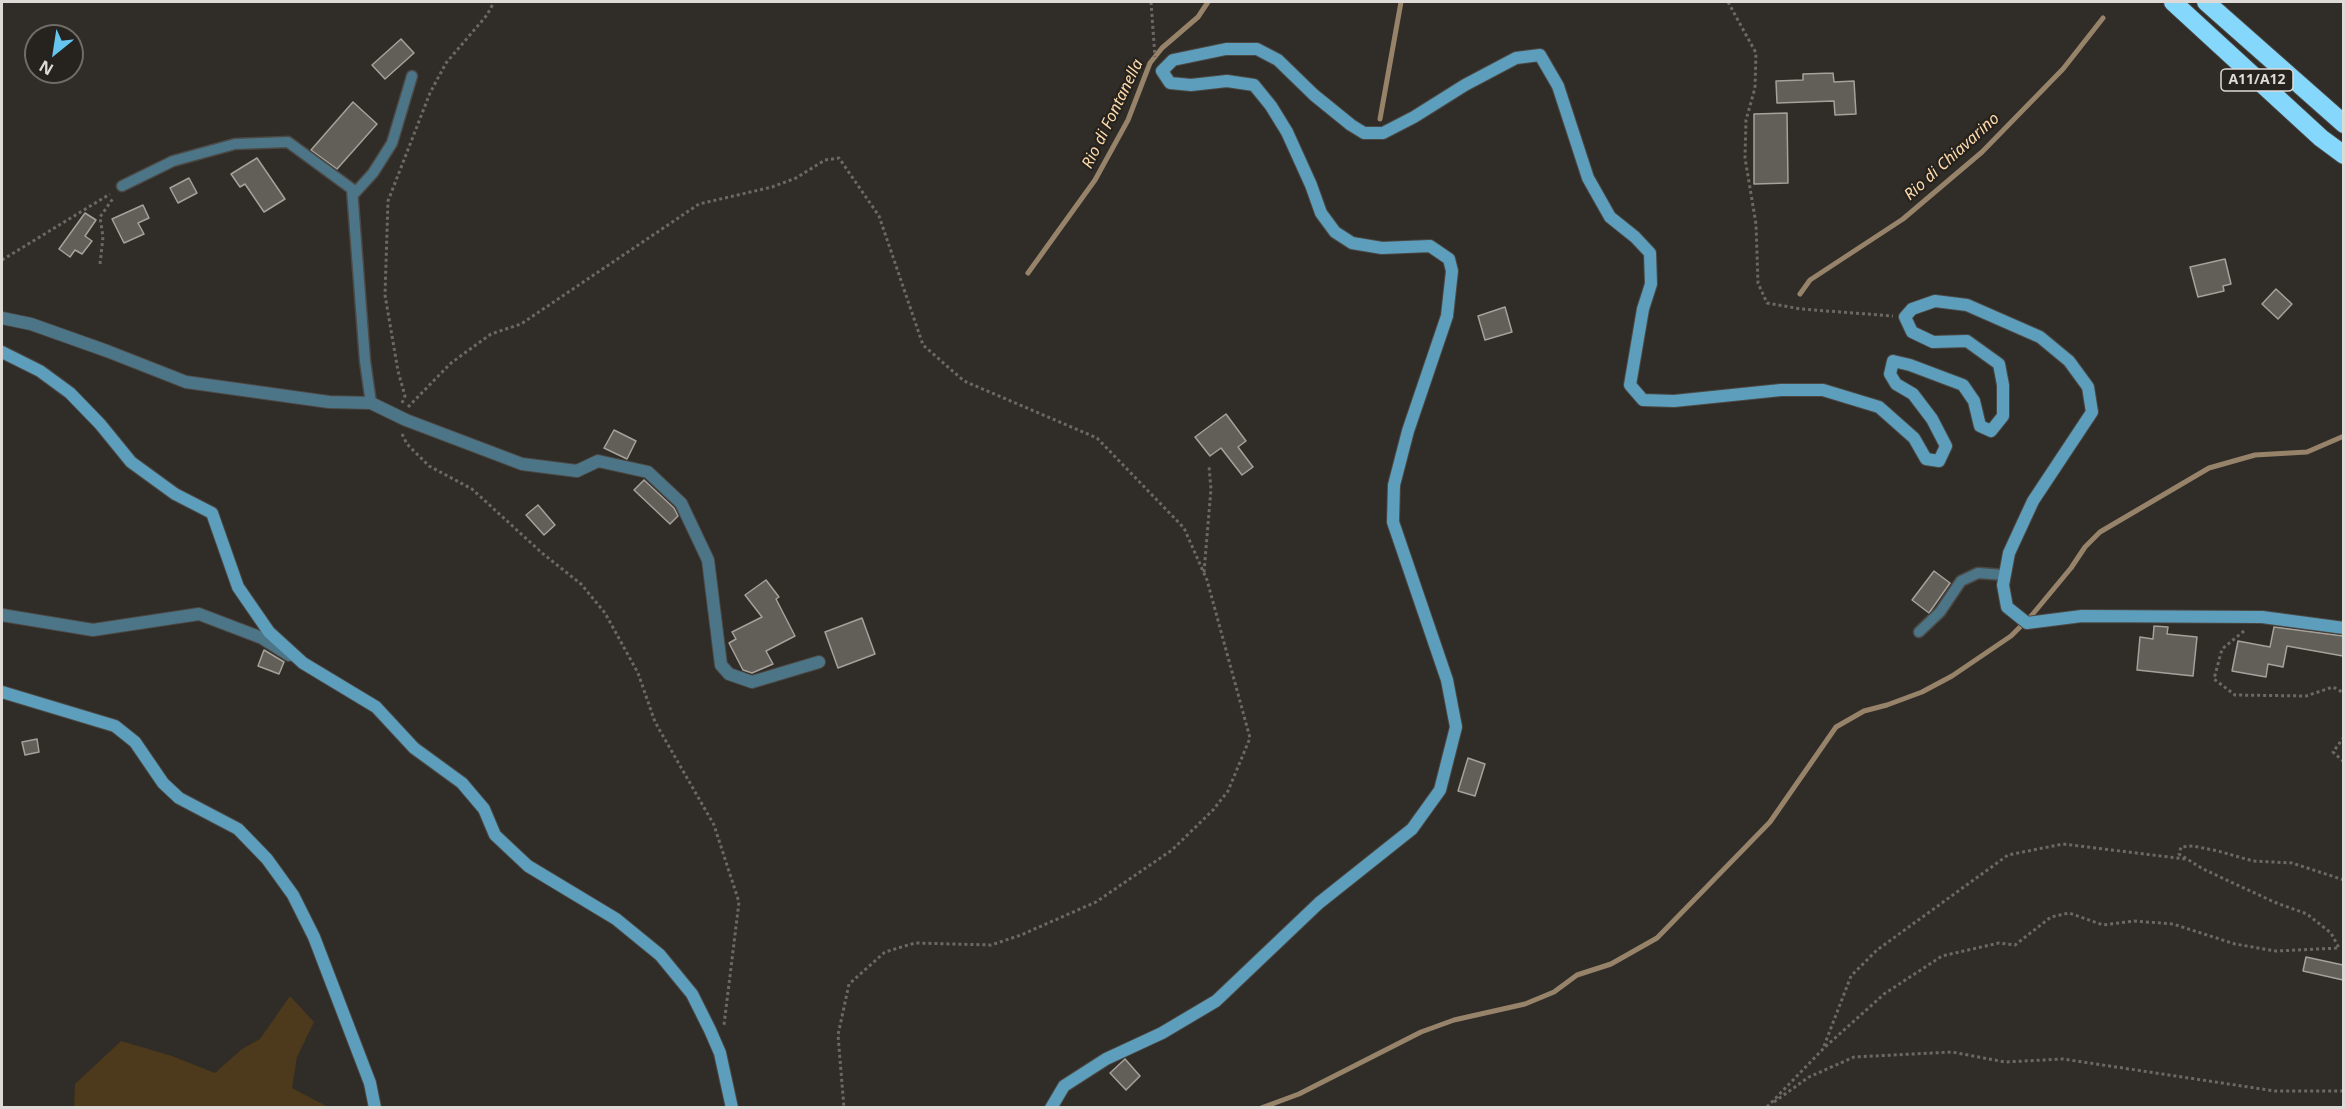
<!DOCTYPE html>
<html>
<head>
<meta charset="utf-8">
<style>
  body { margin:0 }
  #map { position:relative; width:2345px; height:1109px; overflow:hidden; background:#302c27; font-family:"Noto Sans",sans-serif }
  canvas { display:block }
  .frame { position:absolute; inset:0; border:3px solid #dddad7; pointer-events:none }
  .north { position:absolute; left:24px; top:24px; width:60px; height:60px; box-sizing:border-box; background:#26221d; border:2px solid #6f6c67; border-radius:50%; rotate:210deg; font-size:16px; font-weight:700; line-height:24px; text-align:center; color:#dddad7 }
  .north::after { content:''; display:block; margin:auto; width:21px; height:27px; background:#65c5ee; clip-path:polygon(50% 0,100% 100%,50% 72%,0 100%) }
</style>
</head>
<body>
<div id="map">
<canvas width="2345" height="1109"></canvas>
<div class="frame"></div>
<div class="north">N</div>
</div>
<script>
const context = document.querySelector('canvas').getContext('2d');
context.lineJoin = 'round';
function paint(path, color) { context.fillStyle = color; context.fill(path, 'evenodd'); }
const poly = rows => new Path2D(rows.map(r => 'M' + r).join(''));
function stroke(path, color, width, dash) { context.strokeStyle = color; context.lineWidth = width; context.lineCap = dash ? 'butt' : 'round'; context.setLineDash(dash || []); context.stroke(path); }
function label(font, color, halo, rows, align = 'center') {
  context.font = font + ' "Noto Sans",sans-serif'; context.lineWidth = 4.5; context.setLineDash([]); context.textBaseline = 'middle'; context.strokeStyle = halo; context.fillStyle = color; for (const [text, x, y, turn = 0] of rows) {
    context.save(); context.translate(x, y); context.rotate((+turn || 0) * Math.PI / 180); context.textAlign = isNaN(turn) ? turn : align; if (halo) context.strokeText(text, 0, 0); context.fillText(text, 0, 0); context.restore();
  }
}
const green = poly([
  [290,996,314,1022,297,1057,292,1088,328,1107,74,1107,75,1084,121,1041,172,1056,215,1073,242,1049,260,1039]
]);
const stream = poly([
  [1380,119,1401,2],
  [1028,273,1095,180,1128,120,1150,63,1162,48,1198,17,1208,2],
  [1800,294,1810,280,1903,219,1982,152,2063,69,2103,18],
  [1261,1108,1299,1094,1421,1032,1454,1020,1525,1004,1554,992,1577,975,1611,964,1657,938,1770,822,1836,727,1864,711,1887,705,1922,692,1952,676,2011,636,2032,615,2071,568,2085,547,2100,532,2209,468,2255,455,2307,452,2344,436]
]);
const building = poly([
  [401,39,414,53,385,79,372,65,401,39],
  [1833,73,1834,82,1854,81,1856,114,1835,115,1834,101,1777,103,1776,81,1803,80,1803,74,1833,73],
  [353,102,377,124,337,169,311,150,353,102],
  [1787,113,1788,183,1754,184,1754,114,1787,113],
  [257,158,285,199,264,212,245,184,240,187,231,174,257,158],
  [189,178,197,193,178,203,170,188,189,178],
  [143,205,149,218,138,223,144,234,124,243,112,219,143,205],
  [85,213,96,220,85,236,92,241,82,254,75,250,70,257,59,249,85,213],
  [2225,259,2231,284,2223,286,2224,291,2198,297,2190,267,2225,259],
  [2276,289,2292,304,2278,319,2262,304,2276,289],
  [1505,307,1512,332,1485,340,1478,316,1505,307],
  [1226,414,1246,441,1238,447,1253,467,1242,475,1221,448,1210,456,1195,437,1226,414],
  [614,430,636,441,627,459,604,448,614,430],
  [644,480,674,508,678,516,670,524,634,490,644,480],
  [538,505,555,525,544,535,526,515,538,505],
  [1934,571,1950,583,1929,613,1912,600,1934,571],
  [766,580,779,597,776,599,795,636,766,651,773,664,752,673,743,670,729,643,736,639,732,632,762,617,745,595,766,580],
  [862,618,875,654,838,668,825,632,862,618],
  [2154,626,2168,627,2167,634,2197,637,2193,676,2137,670,2140,637,2153,639,2154,626],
  [2274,627,2343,636,2343,656,2287,646,2283,667,2268,664,2266,677,2232,671,2238,641,2270,647,2274,627],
  [264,650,284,662,279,674,258,666,264,650],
  [37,739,39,752,25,755,22,742,37,739],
  [1468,758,1485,764,1475,796,1458,791,1468,758],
  [2306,957,2343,965,2343,980,2303,971,2306,957],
  [1125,1059,1140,1076,1126,1090,1110,1073,1125,1059]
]);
const path = poly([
  [1151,2,1155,57],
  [1728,2,1756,53,1755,88,1746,120,1745,158,1756,224,1758,283,1767,303,1801,309,1893,316],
  [2,260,110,194],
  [100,264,103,237,100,217,114,197],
  [402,403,405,396,398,371,385,295,388,201,430,93,446,63,487,15,494,2],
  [408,407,451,363,491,334,521,324,699,204,772,187,796,178,825,160,839,158,879,216,923,345,964,381,1097,438,1184,528,1207,580,1250,738,1228,791,1213,810,1172,850,1096,902,1021,935,991,945,915,943,885,952,849,984,838,1035,844,1108],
  [402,434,407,444,429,466,472,489,542,553,581,584,605,613,638,673,655,722,714,825,739,902,724,1025],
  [1204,572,1211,489,1209,466],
  [2244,631,2222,649,2214,679,2235,695,2306,696,2333,687,2344,693],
  [2344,737,2333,752,2344,762],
  [1824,1046,1851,976,1877,950,2008,855,2063,844,2185,859],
  [1774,1102,1809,1077,1854,1057,1952,1052,2005,1062,2063,1059,2275,1091,2344,1091],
  [1767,1107,1824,1048,1884,994,1942,956,1999,943,2015,945,2051,917,2069,913,2103,925,2134,921,2173,924,2235,944,2276,951,2339,948,2331,933,2307,914,2274,902,2203,869,2179,854,2181,847,2193,846,2218,851,2253,861,2292,863,2344,880]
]);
const lane = poly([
  [122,186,173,161,235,144,288,142,352,189,365,361,371,403],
  [353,195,373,173,392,143,412,76],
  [1919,632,1940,612,1961,581,1978,573,2005,575]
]);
const street = poly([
  [2,318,31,324,107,351,186,382,329,402,371,403,406,420,522,464,577,471,598,461,648,472,681,503,708,560,721,665,729,674,752,682,819,662],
  [2,615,93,630,199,614,262,638,289,655]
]);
const secondary = poly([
  [2,352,40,371,70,393,100,424,131,462,175,494,212,513,238,587,269,632,303,663,376,707,414,748,462,783,484,809,495,835,528,866,616,919,660,955,692,994,710,1030,720,1053,732,1108],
  [2,692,115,726,135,742,163,783,179,798,238,829,267,859,293,895,314,937,370,1083,375,1108],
  [1051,1108,1064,1086,1106,1059,1162,1033,1216,1001,1319,903,1412,829,1440,790,1456,727,1447,680,1393,522,1394,485,1408,431,1447,316,1452,271,1449,259,1430,246,1382,248,1352,243,1335,232,1321,213,1311,185,1287,132,1271,106,1254,85,1227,81,1191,85,1170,83,1162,71,1173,60,1226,49,1257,49,1278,60,1314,95,1351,125,1364,133,1383,133,1414,117,1465,85,1516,58,1540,55,1558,86,1588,178,1610,217,1635,237,1650,253,1651,284,1643,309,1630,385,1643,400,1674,401,1781,390,1823,390,1879,407,1914,438,1926,459,1939,461,1946,446,1932,419,1913,394,1896,384,1890,374,1893,361,1910,365,1963,385,1974,401,1980,426,1991,431,2003,416,2003,385,1999,364,1967,341,1933,342,1912,332,1905,317,1912,309,1935,301,1967,305,2040,337,2069,361,2088,387,2092,412,2033,501,2009,553,2003,585,2007,607,2027,623,2082,616,2262,617,2344,628]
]);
const highway = poly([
  [2173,2,2321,138,2344,155],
  [2206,2,2344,124]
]);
const shields = [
  [2257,80,72]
];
const shieldNames = [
  ["A11/A12",2257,80]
];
const waterNames = [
  ["Rio di Fontanella",1113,114,-64],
  ["Rio di Chiavarino",1952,157,-42]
];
paint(green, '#4d391c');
stroke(stream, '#96836a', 5);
paint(building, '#625e58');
stroke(building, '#a6a19b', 1.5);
stroke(lane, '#4c4843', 13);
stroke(street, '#4c4843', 14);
stroke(secondary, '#4c4843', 14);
stroke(highway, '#4c4843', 20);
stroke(path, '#6c6864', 3, [3, 3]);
stroke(lane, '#4d7588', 10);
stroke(street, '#4d7588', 12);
stroke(secondary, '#5c9ebc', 12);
stroke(highway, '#86d7fc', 18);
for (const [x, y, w] of shields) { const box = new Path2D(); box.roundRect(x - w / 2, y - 11, w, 22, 4.5); context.fillStyle = '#26221d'; context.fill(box); stroke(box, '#dddad7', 1.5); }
label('bold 14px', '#dddad7', null, shieldNames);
label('italic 16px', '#fedbad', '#26221d', waterNames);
</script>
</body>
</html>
